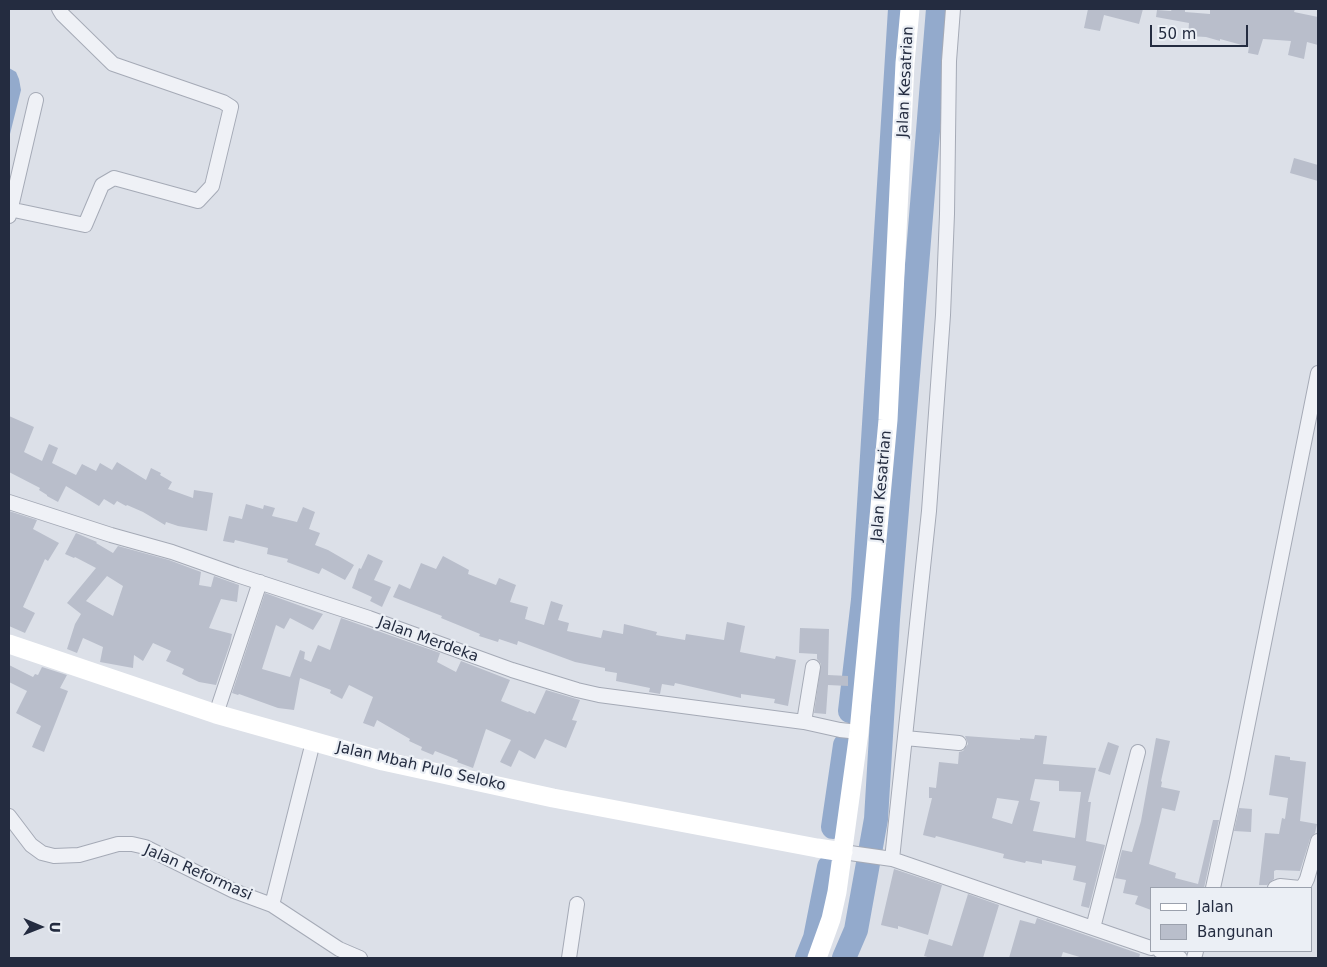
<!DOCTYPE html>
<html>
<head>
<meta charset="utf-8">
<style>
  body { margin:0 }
  #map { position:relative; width:1327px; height:967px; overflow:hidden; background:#dce0e8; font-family:"DejaVu Sans",sans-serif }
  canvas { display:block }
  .frame { position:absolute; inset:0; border:10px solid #242c40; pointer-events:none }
  .legend { position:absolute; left:1150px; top:887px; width:162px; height:65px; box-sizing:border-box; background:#ebeff5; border:1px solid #9ba1ad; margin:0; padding:6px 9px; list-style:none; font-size:15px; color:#242c40 }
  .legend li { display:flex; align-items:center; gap:10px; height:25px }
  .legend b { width:25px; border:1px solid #9ba1ad }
  .north { position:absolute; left:15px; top:902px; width:50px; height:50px; -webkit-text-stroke:4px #ebeff5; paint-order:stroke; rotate:91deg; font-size:14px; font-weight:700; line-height:20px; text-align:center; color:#242c40 }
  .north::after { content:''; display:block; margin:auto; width:18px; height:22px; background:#242c40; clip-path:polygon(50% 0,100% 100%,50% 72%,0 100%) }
  .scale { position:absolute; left:1150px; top:25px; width:98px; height:22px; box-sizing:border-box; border:2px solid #242c40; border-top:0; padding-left:6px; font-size:15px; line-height:18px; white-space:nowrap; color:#242c40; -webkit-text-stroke:4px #ebeff5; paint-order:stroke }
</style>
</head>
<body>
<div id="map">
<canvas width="1327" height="967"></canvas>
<div class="frame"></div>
<ul class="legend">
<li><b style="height:6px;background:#fff"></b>Jalan</li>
<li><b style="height:14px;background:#b9becb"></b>Bangunan</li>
</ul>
<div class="north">U</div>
<div class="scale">50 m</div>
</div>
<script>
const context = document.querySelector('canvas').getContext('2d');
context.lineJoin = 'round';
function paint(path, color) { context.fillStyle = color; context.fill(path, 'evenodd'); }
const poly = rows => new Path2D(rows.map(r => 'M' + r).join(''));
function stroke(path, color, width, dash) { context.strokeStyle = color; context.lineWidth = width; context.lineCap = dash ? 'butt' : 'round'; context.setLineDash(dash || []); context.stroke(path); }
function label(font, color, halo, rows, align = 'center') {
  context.font = font + ' "DejaVu Sans",sans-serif'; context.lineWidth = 4.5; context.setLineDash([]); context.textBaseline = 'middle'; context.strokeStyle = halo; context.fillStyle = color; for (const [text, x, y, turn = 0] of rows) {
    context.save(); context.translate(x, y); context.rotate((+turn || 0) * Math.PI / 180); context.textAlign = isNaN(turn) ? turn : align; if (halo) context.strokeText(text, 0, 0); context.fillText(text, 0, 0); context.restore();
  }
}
const water = poly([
  [9,68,16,72,19,79,21,90,9,138]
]);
const river = poly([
  [850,711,863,600,900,9],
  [833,827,845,745],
  [807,958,815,938,829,867],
  [844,958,856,930,876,819,888,619,938,9]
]);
const building = poly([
  [1088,9,1143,9,1139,24,1104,15,1100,31,1084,28],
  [1172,9,1185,9,1185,12,1210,14,1210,9,1295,9,1294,12,1318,17,1318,45,1307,42,1304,59,1288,55,1291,41,1263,39,1258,55,1248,53,1249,47,1220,39,1220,41,1206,37,1188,36,1189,23,1156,17,1157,10,1171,11],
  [1294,158,1318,165,1318,181,1290,173],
  [9,416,34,427,24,452,42,461,49,444,58,448,52,463,76,475,82,464,96,471,100,463,112,470,117,462,146,480,151,468,161,473,160,475,172,482,168,489,193,498,194,490,213,493,207,531,178,526,166,522,165,525,143,512,127,505,126,506,117,501,114,505,104,499,99,506,66,486,58,502,47,496,47,495,39,490,40,488,9,472],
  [246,504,263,509,264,505,275,508,272,516,297,522,303,507,315,512,309,529,320,533,315,545,328,550,354,565,345,580,322,568,319,574,287,562,288,559,267,554,268,548,235,540,234,543,223,541,229,516,242,519],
  [9,511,37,520,33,529,59,543,48,561,45,559,23,607,35,613,25,633,9,626],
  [76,533,97,542,96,543,113,553,118,546,169,560,201,572,199,585,211,587,214,576,239,585,237,602,221,599,209,628,232,634,230,644,216,685,199,682,182,674,184,669,166,661,171,651,153,643,143,661,134,655,133,668,100,662,103,647,83,638,77,653,67,649,75,624,81,614,67,603,96,568,75,557,74,558,65,554],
  [107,576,123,586,113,616,86,601],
  [368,554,383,561,374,580,391,587,382,607,370,601,372,597,352,588,359,568,361,569],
  [443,556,469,570,468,574,496,585,499,578,516,585,510,602,528,607,525,619,544,625,551,601,563,605,558,620,569,623,567,631,601,638,603,630,623,634,624,624,657,632,656,635,685,640,686,634,724,640,727,622,745,626,740,652,775,659,776,656,796,660,788,706,774,703,775,699,741,694,741,698,675,683,674,686,662,684,660,694,649,692,650,688,616,681,617,673,605,671,605,668,575,662,518,641,517,645,499,639,498,642,479,636,480,634,441,618,442,616,393,597,399,584,410,589,421,563,436,569],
  [265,593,323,614,313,630,290,618,284,629,276,625,262,669,290,677,300,650,305,652,304,659,311,662,318,645,330,650,341,618,440,653,437,662,456,672,461,661,510,680,501,701,528,712,529,711,535,714,546,690,580,700,572,720,577,721,566,748,545,739,535,759,519,750,511,767,500,762,511,740,486,729,473,768,457,762,458,760,435,751,433,755,421,750,422,747,409,741,410,739,377,720,374,727,363,723,373,697,349,685,342,699,330,693,331,690,300,678,294,710,278,708,239,694,238,695,232,693],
  [800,628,829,629,828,675,848,676,848,686,828,685,826,714,814,713,821,664,817,659,817,654,799,653],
  [9,665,33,677,35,674,38,675,42,667,67,675,60,688,68,691,44,752,32,747,41,726,16,713,27,691,9,682],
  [1035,735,1047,736,1043,764,1096,768,1088,802,1091,802,1086,841,1105,845,1089,908,1081,906,1086,883,1073,880,1076,866,1042,860,1042,864,1026,861,1025,863,1003,858,1004,854,936,836,935,838,923,835,932,798,929,798,929,787,936,788,939,762,958,764,959,752,963,751,968,744,965,736,1020,740,1020,738,1034,739],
  [1035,779,1059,781,1059,791,1081,792,1075,838,1033,831,1040,802,1030,800],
  [997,798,1019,801,1012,824,992,818],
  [1156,738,1170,741,1161,781,1162,782,1161,787,1180,791,1175,811,1162,808,1149,864,1176,873,1175,878,1198,884,1213,820,1219,820,1204,888,1151,888,1151,910,1135,904,1138,896,1123,893,1126,880,1115,878,1122,850,1132,852,1141,821],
  [1108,742,1119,746,1110,775,1098,771],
  [1275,755,1290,757,1290,760,1306,762,1300,821,1317,824,1315,833,1310,839,1300,871,1276,870,1274,871,1274,879,1267,885,1259,885,1265,833,1279,834,1282,818,1285,819,1288,798,1269,795],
  [1239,808,1252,809,1251,832,1234,831],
  [894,869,942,885,928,935,898,926,898,929,881,925],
  [968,894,999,905,983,958,931,958,924,956,929,939,952,946],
  [1037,918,1140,954,1139,958,1083,958,1063,952,1061,958,1009,958,1020,920,1035,924]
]);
const street = poly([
  [9,209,85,225,102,185,114,178,198,201,212,186,231,107,223,102,113,64,62,14,59,9],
  [9,216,36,100],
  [9,502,111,535,172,552,237,575,369,618,512,670,577,690,599,695,804,722,840,730,859,732],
  [216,714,260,582],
  [804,722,813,667],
  [905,738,959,743],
  [9,816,31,845,42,853,54,856,79,855,118,844,132,844,145,847,234,891,272,905,339,949,360,958],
  [843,852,892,859,1151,948],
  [892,859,929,511,943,315,947,214,949,61,953,9],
  [1213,888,1237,778,1318,373],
  [1275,888,1280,886,1300,888],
  [1301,888,1304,885,1307,879,1318,841],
  [272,905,313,742],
  [1093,928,1138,752],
  [1160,951,1180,958],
  [569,958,577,904],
  [1194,958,1196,951]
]);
const secondary = poly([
  [9,644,216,714,383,761,553,798,817,848,843,852],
  [817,958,831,919,837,892,859,732,870,615,888,420,905,63,910,9]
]);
const streetNames = [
  ["Jalan Kesatrian",906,82,-87],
  ["Jalan Kesatrian",882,486,-85],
  ["Jalan Merdeka",428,640,20],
  ["Jalan Mbah Pulo Seloko",421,767,13],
  ["Jalan Reformasi",198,873,24]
];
paint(water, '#93aacc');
stroke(river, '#93aacc', 24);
paint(building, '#b9becb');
stroke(street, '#a5aab6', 16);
stroke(street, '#eff1f6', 14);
stroke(secondary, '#fff', 19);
label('15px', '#242c40', '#ebeff5', streetNames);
</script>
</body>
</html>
